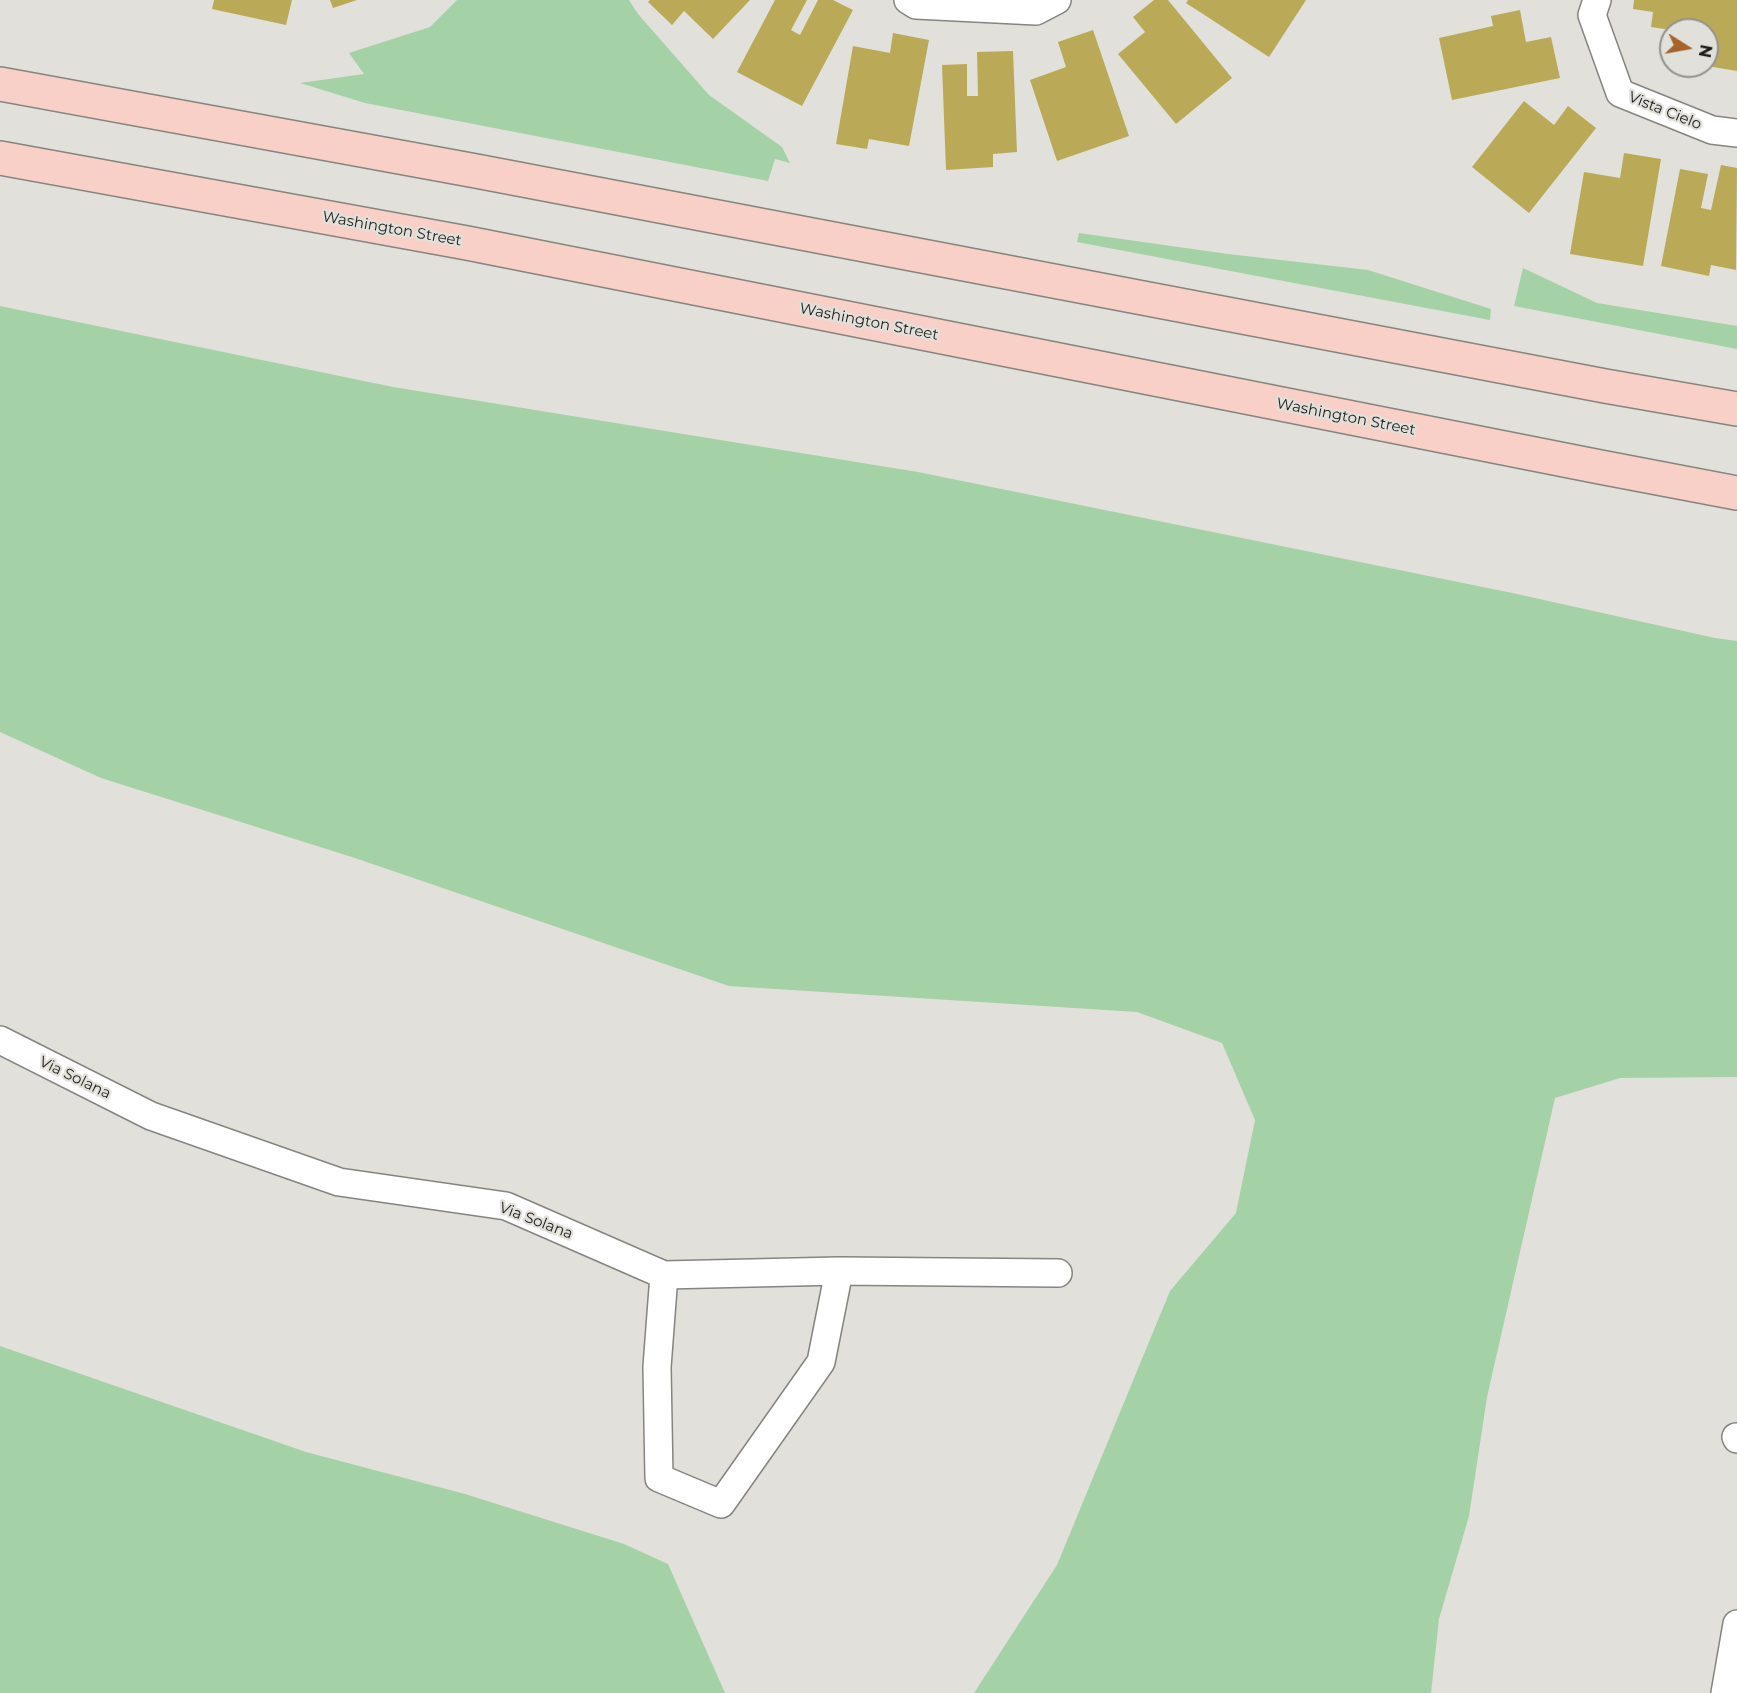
<!DOCTYPE html>
<html>
<head>
<meta charset="utf-8">
<style>
  body { margin:0 }
  #map { position:relative; width:1737px; height:1693px; overflow:hidden; background:#e1e0da; font-family:Montserrat,sans-serif }
  canvas { display:block }
  .north { position:absolute; left:1659px; top:18px; width:60px; height:60px; box-sizing:border-box; background:#e1e0da; border:2px solid #93928e; border-radius:50%; rotate:101deg; font-size:16px; font-weight:700; line-height:24px; text-align:center; color:#1e1e1c }
  .north::after { content:''; display:block; margin:auto; width:21px; height:27px; background:#a4642c; clip-path:polygon(50% 0,100% 100%,50% 72%,0 100%) }
</style>
</head>
<body>
<div id="map">
<canvas width="1737" height="1693"></canvas>
<div class="north">N</div>
</div>
<script>
const context = document.querySelector('canvas').getContext('2d');
context.lineJoin = 'round';
function paint(path, color) { context.fillStyle = color; context.fill(path, 'evenodd'); }
const poly = rows => new Path2D(rows.map(r => 'M' + r).join(''));
function stroke(path, color, width, dash) { context.strokeStyle = color; context.lineWidth = width; context.lineCap = dash ? 'butt' : 'round'; context.setLineDash(dash || []); context.stroke(path); }
function label(font, color, halo, rows, align = 'center') {
  context.font = font + ' Montserrat,sans-serif'; context.lineWidth = 4.5; context.setLineDash([]); context.textBaseline = 'middle'; context.strokeStyle = halo; context.fillStyle = color; for (const [text, x, y, turn = 0] of rows) {
    context.save(); context.translate(x, y); context.rotate((+turn || 0) * Math.PI / 180); context.textAlign = isNaN(turn) ? turn : align; if (halo) context.strokeText(text, 0, 0); context.fillText(text, 0, 0); context.restore();
  }
}
const green = poly([
  [457,0,629,0,638,14,709,95,782,147,790,163,775,159,768,181,365,103,300,83,364,74,349,53,430,27],
  [1079,233,1228,254,1368,270,1491,309,1490,320,1077,242],
  [1523,268,1597,303,1737,326,1737,349,1514,306],
  [0,306,393,387,918,472,1517,594,1715,638,1737,641,1737,1077,1620,1078,1555,1098,1487,1397,1469,1516,1439,1619,1431,1693,974,1693,1057,1565,1170,1291,1236,1213,1255,1120,1222,1043,1137,1012,729,986,355,858,101,778,0,732],
  [0,1346,306,1452,465,1494,624,1544,668,1564,725,1693,0,1693]
]);
const building = poly([
  [214,0,292,0,286,25,212,9],
  [330,0,357,0,333,8],
  [650,0,750,0,713,39,684,11,672,25,648,2],
  [775,0,807,0,791,30,800,35,818,0,833,0,853,10,802,106,737,72],
  [1154,0,1168,0,1232,78,1176,124,1118,54,1145,32,1133,17],
  [1188,0,1306,0,1269,57,1186,3],
  [1634,0,1737,0,1737,71,1707,66,1707,30,1671,30,1651,27,1653,12,1633,9],
  [1520,10,1526,42,1551,37,1560,78,1452,100,1439,38,1493,26,1491,16],
  [1093,30,1129,136,1057,161,1030,80,1066,67,1058,42],
  [893,33,929,40,909,146,869,139,867,149,836,144,853,46,890,53],
  [1013,51,1017,152,993,154,993,167,946,170,942,65,967,64,967,96,978,96,977,52],
  [1524,101,1554,125,1568,106,1596,128,1529,213,1472,167],
  [1624,153,1661,159,1643,266,1570,254,1584,172,1620,178],
  [1721,165,1737,168,1736,270,1711,265,1709,276,1661,266,1680,169,1708,174,1701,208,1711,210]
]);
const street = poly([
  [908,0,916,5,1036,11,1057,0],
  [1597,0,1592,15,1620,93,1712,130,1737,133],
  [0,1040,151,1116,339,1182,506,1206,664,1275,839,1271,1058,1273],
  [664,1275,657,1367,659,1478,721,1504,821,1362,839,1271],
  [1736,1437,1737,1439],
  [1725,1693,1737,1624]
]);
const secondary = poly([
  [0,84,476,171,1605,386,1737,409],
  [0,158,467,243,1600,467,1737,493]
]);
const streetNames = [
  ["Vista Cielo",1665,111,22],
  ["Washington Street",392,229,10],
  ["Washington Street",869,322,11],
  ["Washington Street",1346,417,11],
  ["Via Solana",75,1078,26],
  ["Via Solana",536,1221,21]
];
paint(green, '#a5d1a6');
paint(building, '#baaa57');
stroke(street, '#85857f', 30);
stroke(secondary, '#85857f', 36);
stroke(street, '#fff', 27);
stroke(secondary, '#f8d0c7', 33);
label('15px', '#1e1e1c', '#e1e0da', streetNames);
</script>
</body>
</html>
